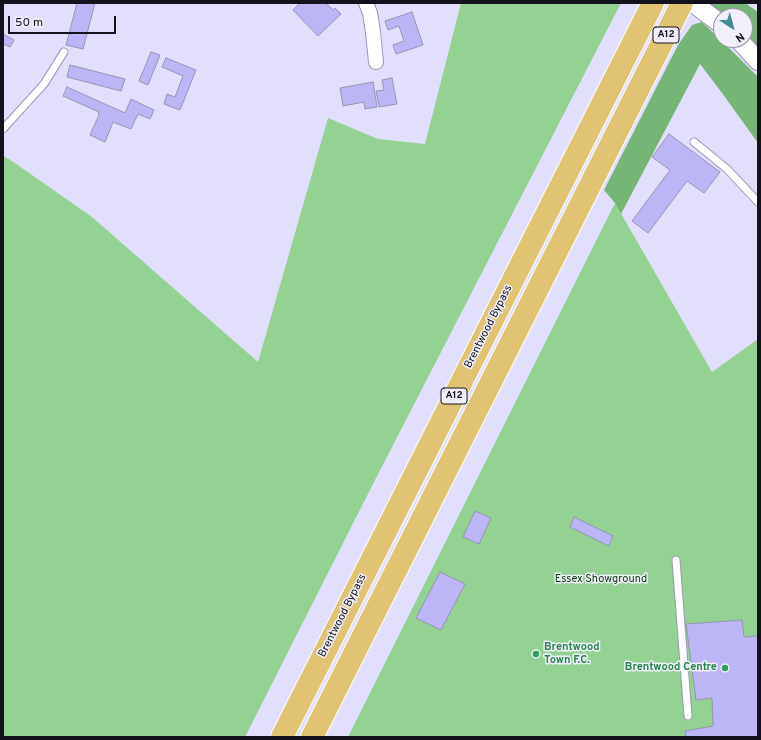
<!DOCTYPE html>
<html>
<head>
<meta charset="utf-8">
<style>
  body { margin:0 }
  #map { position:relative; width:761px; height:740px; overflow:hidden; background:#e2dffc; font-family:Overpass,sans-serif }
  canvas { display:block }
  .frame { position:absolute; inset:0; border:4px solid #14131d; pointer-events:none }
  .north { position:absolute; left:713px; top:8px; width:40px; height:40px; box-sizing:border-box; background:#f0effa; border:1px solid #9897a2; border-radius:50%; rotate:144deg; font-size:11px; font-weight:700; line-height:16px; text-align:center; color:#14131d }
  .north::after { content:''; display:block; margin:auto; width:14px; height:18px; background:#448a95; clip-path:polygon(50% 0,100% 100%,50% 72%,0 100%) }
  .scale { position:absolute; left:8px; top:16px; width:108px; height:18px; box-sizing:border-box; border:2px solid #14131d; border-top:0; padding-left:5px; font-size:12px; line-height:14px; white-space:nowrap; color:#14131d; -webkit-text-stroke:3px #f0effa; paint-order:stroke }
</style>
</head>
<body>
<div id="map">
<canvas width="761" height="740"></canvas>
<div class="frame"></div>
<div class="north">N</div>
<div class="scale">50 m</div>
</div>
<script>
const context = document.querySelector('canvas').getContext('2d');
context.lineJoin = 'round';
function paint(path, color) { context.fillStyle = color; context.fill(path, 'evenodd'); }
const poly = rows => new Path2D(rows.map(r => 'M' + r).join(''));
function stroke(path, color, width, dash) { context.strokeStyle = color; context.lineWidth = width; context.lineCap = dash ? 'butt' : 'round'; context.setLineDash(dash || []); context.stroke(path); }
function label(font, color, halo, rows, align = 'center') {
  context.font = font + ' Overpass,sans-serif'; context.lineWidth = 3; context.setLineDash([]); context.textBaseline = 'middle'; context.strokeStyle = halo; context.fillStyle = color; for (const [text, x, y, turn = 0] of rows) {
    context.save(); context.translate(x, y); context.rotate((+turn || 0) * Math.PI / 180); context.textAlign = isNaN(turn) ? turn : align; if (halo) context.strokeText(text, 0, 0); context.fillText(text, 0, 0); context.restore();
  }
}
const green = poly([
  [461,3,621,3,375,480,245,737,3,737,3,156,12,161,92,217,258,362,328,118,378,139,425,144],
  [615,203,712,372,758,339,758,737,348,737]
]);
const forest = poly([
  [709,3,745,3,758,12,758,48,745,36,745,16,723,16],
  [702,22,730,49,758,77,758,143,722,93,700,64,621,214,615,203,604,190,678,45,692,25]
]);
const building = poly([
  [77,3,95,3,83,49,66,45,77,3],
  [300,3,326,3,333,10,335,8,341,14,318,36,293,10,300,3],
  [412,12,423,45,396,54,393,45,404,41,399,26,388,30,385,21,412,12],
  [3,34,14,40,10,47,3,44,3,34],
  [151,52,160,55,148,85,139,81,151,52],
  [166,58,196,70,180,110,164,104,167,94,175,97,183,76,162,67,166,58],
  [70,65,125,79,121,91,67,77,70,65],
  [392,78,397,104,379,107,376,91,384,90,382,80,392,78],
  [373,82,377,107,365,109,364,102,343,106,340,88,373,82],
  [67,87,125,113,131,99,154,110,150,119,138,114,131,129,113,122,105,142,90,135,99,115,98,114,99,112,63,96,67,87],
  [669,134,720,172,704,193,687,181,648,233,632,221,670,170,652,157,669,134],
  [475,511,491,518,479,544,463,537,475,511],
  [574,517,613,536,609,546,570,527,574,517],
  [440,572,465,584,441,630,416,618,440,572],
  [742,620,744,637,758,636,758,737,686,737,685,731,713,726,712,698,696,700,686,624,742,620]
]);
const service = poly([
  [3,129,44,84,64,52],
  [694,142,727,169,758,202],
  [676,560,688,716]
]);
const minor = poly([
  [366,3,370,13,373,32,376,62]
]);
const tertiary = poly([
  [693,3,721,24],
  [739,40,758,61]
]);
const trunk = poly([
  [282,737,653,3],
  [312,737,682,3]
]);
const markers = [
  [536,654,4,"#2e9e5b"],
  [725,668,4,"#2e9e5b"]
];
const shields = [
  [666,35,26],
  [454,396,26]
];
const shieldNames = [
  ["A12",666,35],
  ["A12",454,396]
];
const streetNames = [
  ["Brentwood Bypass",489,327,-63],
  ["Brentwood Bypass",343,616,-63]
];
const parkNames = [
  ["Essex Showground",601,580]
];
const leisureNames = [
  ["Brentwood",544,648],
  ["Town F.C.",544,661],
  ["Brentwood Centre",717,668,"right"]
];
paint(green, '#93d293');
paint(forest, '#75b676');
paint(building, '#bcb6f6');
stroke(building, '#9694af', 1);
stroke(service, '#9b97b2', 9);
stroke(minor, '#9b97b2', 16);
stroke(tertiary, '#9b97b2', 20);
stroke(trunk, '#fff', 24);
stroke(service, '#fff', 7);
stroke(minor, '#fff', 14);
stroke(tertiary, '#fff', 18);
stroke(trunk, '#e0c473', 22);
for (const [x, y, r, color] of markers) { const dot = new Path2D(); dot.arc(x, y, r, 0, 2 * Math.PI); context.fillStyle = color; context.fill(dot); stroke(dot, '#f0effa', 1.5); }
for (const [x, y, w] of shields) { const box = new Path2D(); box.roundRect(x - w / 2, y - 8, w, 16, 3); context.fillStyle = '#f0effa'; context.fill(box); stroke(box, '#14131d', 1); }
label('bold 10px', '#14131d', null, shieldNames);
label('11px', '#14131d', '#f0effa', streetNames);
label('11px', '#09390e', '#f0effa', parkNames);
label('bold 11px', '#27864d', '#f0effa', leisureNames, 'left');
</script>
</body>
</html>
